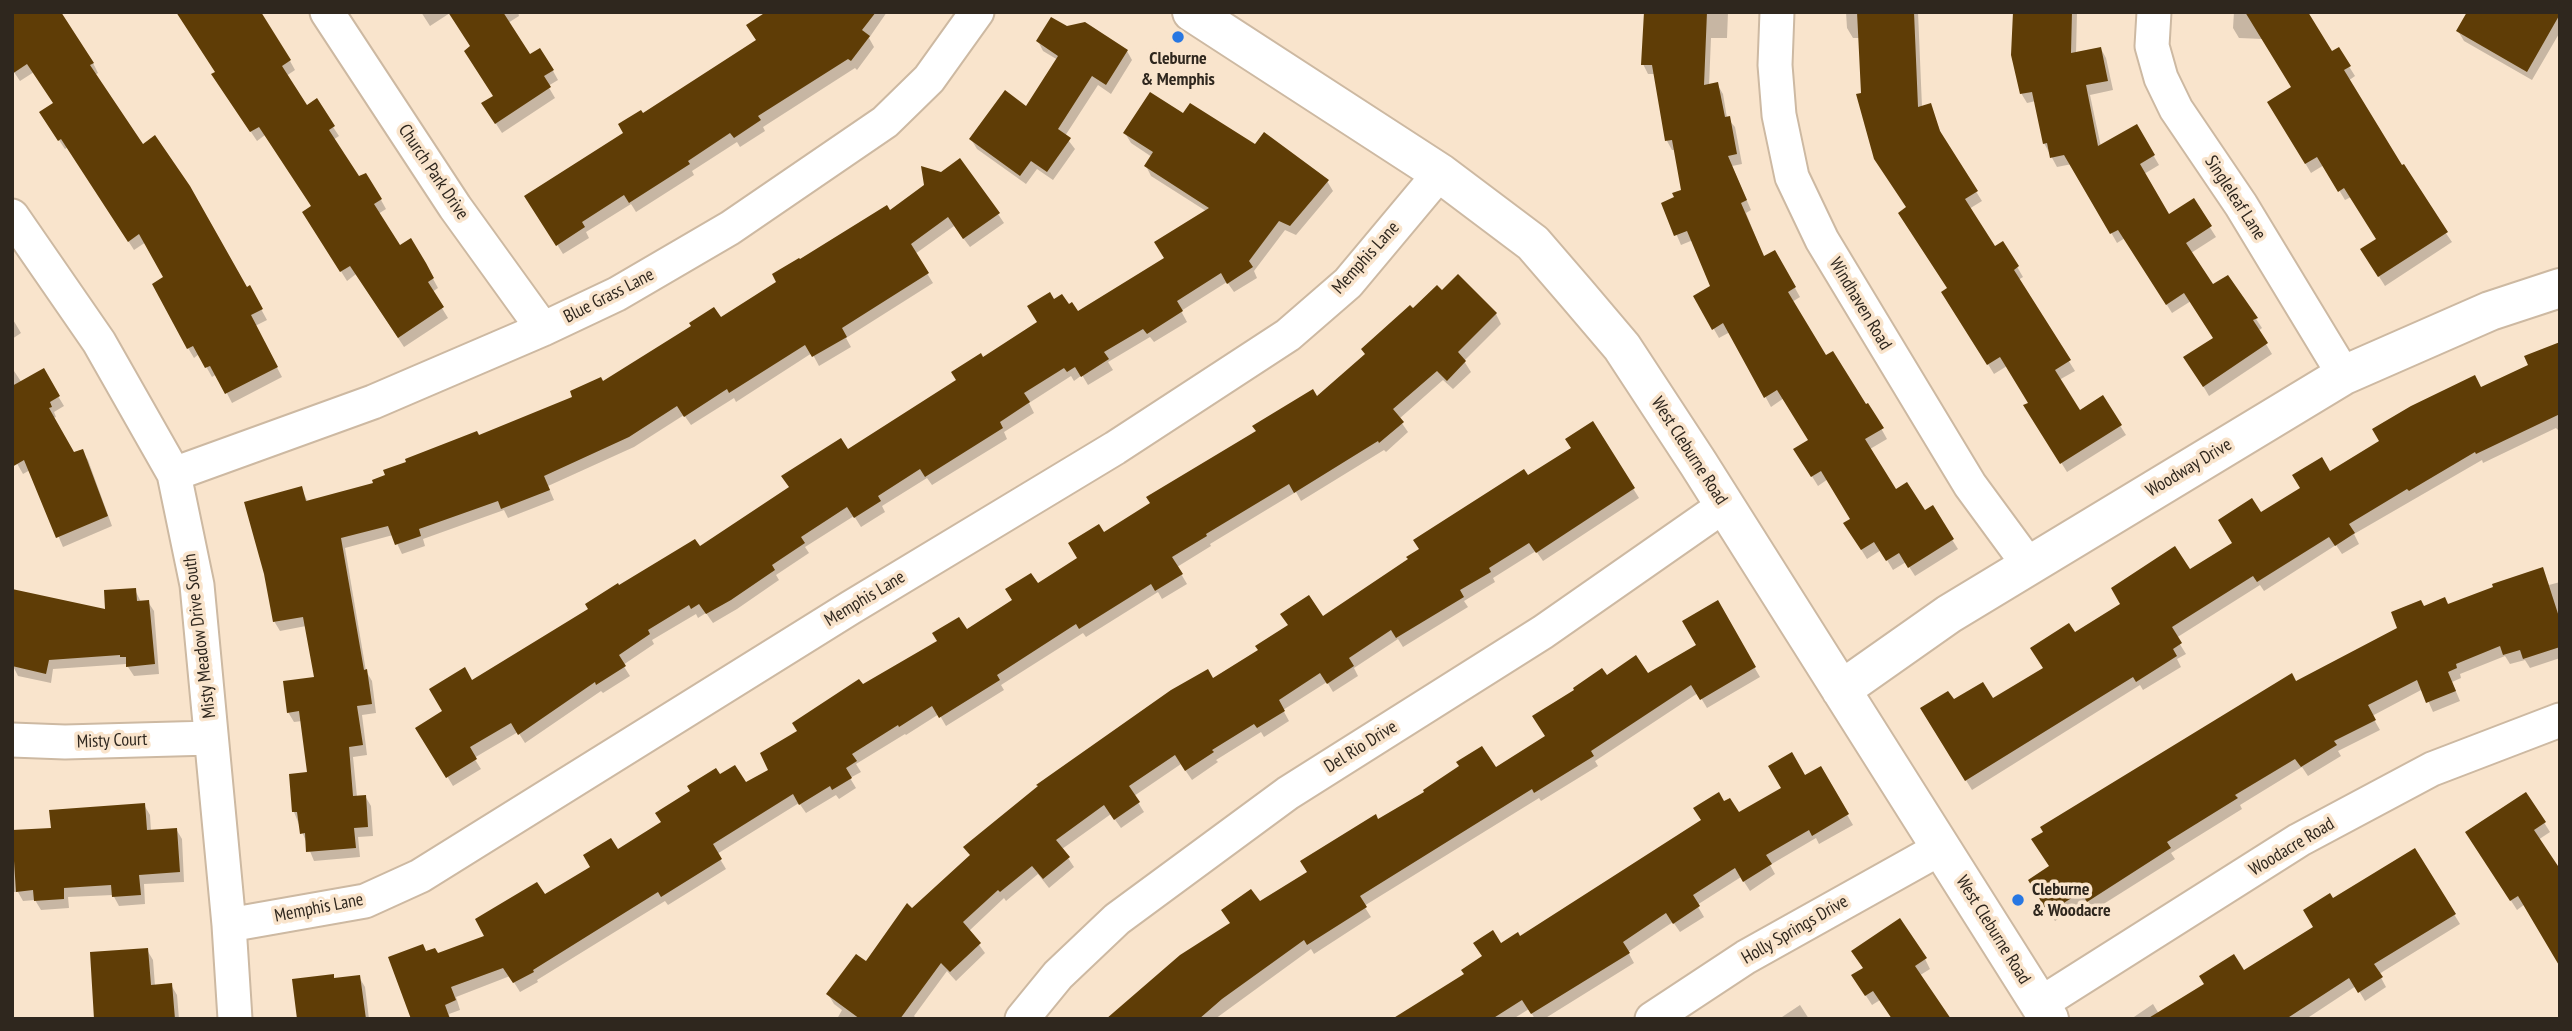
<!DOCTYPE html>
<html>
<head>
<meta charset="utf-8">
<style>
  body { margin:0 }
  #map { position:relative; width:2572px; height:1031px; overflow:hidden; background:#f9e4cc; font-family:"PT Sans Narrow",sans-serif }
  canvas { display:block }
  .frame { position:absolute; inset:0; border:14px solid #2f271e; pointer-events:none }
</style>
</head>
<body>
<div id="map">
<canvas width="2572" height="1031"></canvas>
<div class="frame"></div>
</div>
<script>
const context = document.querySelector('canvas').getContext('2d');
context.lineJoin = 'round';
function paint(path, color) { context.fillStyle = color; context.fill(path, 'evenodd'); }
const poly = rows => new Path2D(rows.map(r => 'M' + r).join(''));
function stroke(path, color, width, dash) { context.strokeStyle = color; context.lineWidth = width; context.lineCap = dash ? 'butt' : 'round'; context.setLineDash(dash || []); context.stroke(path); }
function label(font, color, halo, rows, align = 'center') {
  context.font = font + ' "PT Sans Narrow",sans-serif'; context.lineWidth = 7; context.setLineDash([]); context.textBaseline = 'middle'; context.strokeStyle = halo; context.fillStyle = color; for (const [text, x, y, turn = 0] of rows) {
    context.save(); context.translate(x, y); context.rotate((+turn || 0) * Math.PI / 180); context.textAlign = isNaN(turn) ? turn : align; if (halo) context.strokeText(text, 0, 0); context.fillText(text, 0, 0); context.restore();
  }
}
const shadow = poly([
  [12,12,93,63,98,73,95,75,142,147,247,289,249,287,267,320,255,326,282,377,232,403,217,374,212,377,199,354,194,358,188,348,166,278,146,242,134,250,68,147,65,149,47,122,55,104,34,72,20,81,12,69],
  [421,12,518,12,519,16,508,23,530,57,553,71,558,80,548,86,555,98,502,133,489,113,495,97,472,47,450,13,430,26],
  [793,12,887,12,869,38,874,47,857,70,855,68,763,127,765,131,740,147,737,142,692,171,694,175,636,212,631,204,586,232,589,238,563,254,527,196,626,134,642,116,758,40],
  [1645,12,1728,12,1727,38,1711,38,1709,86,1717,84,1723,94,1727,118,1735,127,1742,164,1732,166,1751,210,1746,213,1764,258,1775,252,1800,297,1792,302,1825,357,1865,407,1868,405,1887,439,1870,449,1896,492,1924,513,1932,508,1958,549,1915,576,1906,562,1893,570,1881,550,1867,559,1851,533,1852,519,1828,479,1818,486,1795,449,1810,440,1784,398,1771,407,1730,332,1719,338,1695,296,1712,287,1693,240,1681,245,1663,203,1676,198,1683,191,1675,150,1672,150,1667,141,1655,74,1648,74,1643,64],
  [1846,12,1918,12,1922,107,1930,105,1944,141,1982,201,1969,209,1994,249,2003,243,2023,277,2018,280,2075,371,2059,380,2079,412,2102,397,2126,435,2067,472,2026,406,2030,403,2007,366,1994,374,1944,292,1949,289,1908,208,1863,94,1860,38,1853,38,1847,28],
  [2015,12,2077,12,2076,54,2101,49,2106,58,2113,90,2090,95,2101,147,2136,126,2159,165,2144,174,2169,216,2193,201,2216,237,2191,253,2212,287,2256,319,2262,328,2258,331,2272,354,2209,396,2186,357,2215,339,2191,301,2172,313,2125,238,2117,243,2072,164,2057,167,2044,143,2036,101,2027,103,2021,93],
  [2234,12,2305,12,2331,53,2338,49,2355,76,2348,81,2401,168,2452,242,2385,286,2368,259,2378,240,2351,197,2345,200,2324,165,2311,173,2269,102,2293,88,2263,39,2239,38,2233,28],
  [2560,12,2560,32,2532,80,2464,41,2458,31],
  [1066,28,1127,51,1132,60,1111,94,1098,85,1065,136,1075,149,1053,180,1037,169,1026,184,977,149,971,139,1027,109,1058,60,1043,51,1038,41],
  [290,61,295,70,286,76,307,107,333,127,339,136,333,140,359,179,381,200,386,209,378,214,399,248,425,264,438,288,432,292,448,318,404,347,356,274,347,281,304,212,313,207,265,135,257,141,219,84],
  [1183,116,1327,181,1333,191,1296,235,1285,230,1254,271,1257,278,1234,292,1227,282,1181,311,1187,322,1154,342,1150,337,1108,362,1113,370,1088,385,1082,375,1074,381,1071,376,1029,403,1034,413,1004,432,1007,439,932,485,927,478,882,506,885,512,861,527,854,516,805,547,809,553,776,575,779,580,737,609,713,623,706,613,698,618,696,614,652,640,654,644,623,665,630,676,603,693,601,691,525,743,518,732,474,758,481,769,453,786,418,728,444,712,472,682,590,610,619,588,699,549,958,381,983,360,1039,324,1054,301,1078,314,1166,258,1206,211,1151,176,1146,166,1152,157,1131,143,1125,133],
  [889,212,998,214,1004,223,970,247,954,226,915,254,933,283,846,338,851,347,819,366,812,353,736,402,734,398,691,425,684,415,634,447,548,486,554,500,508,518,504,510,423,539,425,546,402,554,393,535,345,548,366,671,372,681,376,713,362,715,367,755,353,757,357,797,365,796,371,806,373,836,358,837,360,857,314,861,294,812,308,774,302,721,294,722,288,712,316,678,306,626,280,631,274,621,301,488,308,502,375,484,478,437,575,397,720,320],
  [1458,276,1496,314,1501,324,1464,361,1471,372,1453,389,1443,380,1399,419,1408,432,1386,452,1384,450,1301,501,1296,492,1210,544,1211,546,1177,567,1187,584,1162,599,1158,592,1086,637,1083,633,1001,685,1004,690,946,726,939,714,906,735,905,734,856,764,861,772,850,778,856,788,839,799,836,795,806,813,799,803,717,854,726,869,668,905,665,901,537,980,538,982,520,992,510,976,456,997,460,1010,449,1014,450,1019,413,1019,438,955,487,937,544,897,663,823,719,777,745,785,771,770,799,732,862,687,966,631,1080,559,1103,534,1317,398,1413,311,1442,292],
  [12,318,21,333,12,339],
  [2560,356,2560,432,2556,428,2483,463,2482,460,2354,534,2359,544,2342,554,2336,545,2264,591,2260,585,2176,638,2186,654,2177,659,2181,667,2143,690,2140,685,1972,790,1922,709,1953,702,1992,701,2044,669,2074,635,2189,572,2234,544,2261,515,2329,474,2481,389],
  [12,368,22,383,43,371,64,406,54,412,56,417,53,418,73,454,82,451,88,460,112,526,63,547,30,470,23,474,15,460,12,461],
  [1593,424,1639,498,1543,561,1536,551,1493,578,1495,582,1464,601,1468,607,1403,647,1398,639,1354,668,1358,676,1333,692,1327,682,1283,710,1289,721,1264,737,1261,732,1216,760,1218,762,1192,780,1181,764,1134,796,1144,812,1121,828,1111,814,1062,849,1074,867,1049,888,1038,874,1006,901,1004,898,969,931,985,953,956,981,947,971,914,1016,917,1019,837,1019,842,1010,834,1004,828,994,866,963,912,910,971,856,966,848,1213,681,1322,619,1573,449],
  [2542,569,2549,585,2560,582,2560,658,2530,668,2525,660,2510,664,2505,656,2460,674,2461,678,2452,682,2460,701,2433,712,2423,689,2372,716,2380,730,2338,751,2341,756,2308,776,2302,767,2240,805,2242,809,2171,853,2175,859,2094,910,2087,900,2055,921,2035,890,2296,683,2399,629,2424,608,2448,606],
  [135,590,141,602,148,602,154,611,159,674,134,676,126,664,53,669,51,683,18,676,13,666,107,612],
  [1717,603,1760,677,1707,708,1698,693,1595,761,1598,766,1541,801,1539,798,1364,906,1371,917,1314,954,1311,949,1215,1019,1109,1019,1260,903,1309,873,1378,821,1495,769,1547,737,1606,677,1647,676,1698,646],
  [1820,768,1853,825,1819,844,1816,838,1770,865,1775,874,1750,891,1741,877,1697,905,1704,917,1680,932,1673,922,1628,952,1634,963,1544,1019,1535,1019,1529,1009,1513,1019,1396,1019,1466,975,1501,945,1520,939,1703,821,1724,803,1738,814],
  [2526,794,2550,832,2538,840,2525,904,2517,910,2473,842],
  [144,805,150,815,151,831,176,829,182,839,184,882,144,884,145,904,119,906,113,895,68,897,69,908,41,910,35,900,23,901,18,892,12,892,12,832,53,830],
  [2415,850,2460,924,2379,974,2386,987,2365,1001,2356,986,2306,1019,2131,1019,2153,1004,2159,1014,2244,972,2315,928,2332,901],
  [147,950,153,960,155,986,171,985,177,995,179,1019,96,1019],
  [1925,959,1930,969,1872,1005,1859,985],
  [333,976,335,980,359,977,365,987,369,1019,298,1019],
  [1800,1005,1809,1019,1779,1019]
]);
const building = poly([
  [12,12,61,12,94,63,90,65,143,144,155,135,190,186,247,287,250,285,263,309,251,315,278,367,225,394,210,366,205,368,193,346,187,349,152,284,163,277,139,234,128,242,61,139,58,141,39,112,53,103,27,64,12,74],
  [176,12,261,12,291,60,282,66,307,105,317,98,335,126,329,130,359,176,366,173,382,199,374,204,400,245,411,238,426,263,434,278,428,282,444,307,398,338,350,266,340,272,302,212,311,206,259,127,250,132,211,74,215,72],
  [448,12,503,12,530,54,540,48,554,70,544,76,551,87,495,124,481,103,493,96,464,51,470,46],
  [766,12,876,12,862,30,870,36,851,61,848,59,758,116,761,120,734,138,730,133,688,161,690,164,629,203,624,195,582,222,585,227,556,246,524,196,623,133,618,124,641,110,643,113,756,40,746,25],
  [1644,12,1707,12,1704,85,1718,82,1725,117,1730,116,1737,154,1728,156,1747,200,1741,203,1764,256,1775,250,1796,287,1788,292,1826,355,1833,351,1866,404,1868,403,1884,428,1865,439,1896,489,1907,482,1925,510,1933,505,1954,539,1908,568,1899,553,1886,561,1874,542,1861,550,1843,523,1850,519,1821,471,1811,477,1793,449,1808,440,1777,390,1764,398,1723,323,1712,330,1693,296,1710,286,1687,231,1674,236,1661,203,1674,197,1672,193,1681,190,1672,140,1665,141,1652,65,1641,65],
  [1857,12,1914,12,1918,107,1931,103,1940,131,1978,191,1965,199,1995,246,2003,241,2019,266,2014,270,2071,360,2055,370,2080,410,2103,395,2122,425,2060,464,2023,405,2028,403,2000,357,1987,365,1941,292,1947,288,1898,213,1906,207,1874,159,1856,94,1861,93],
  [2013,12,2072,12,2071,53,2101,47,2108,81,2086,85,2098,146,2137,124,2155,155,2140,164,2169,214,2194,198,2212,226,2186,243,2213,284,2228,275,2258,318,2253,320,2268,343,2203,387,2183,357,2213,338,2184,293,2166,305,2118,230,2110,234,2064,155,2050,158,2047,143,2043,144,2032,92,2020,94,2011,55],
  [2245,12,2308,12,2332,51,2339,47,2351,66,2344,70,2402,165,2404,164,2448,232,2378,277,2360,249,2376,239,2344,188,2338,192,2317,157,2305,164,2267,102,2291,87],
  [2467,12,2560,12,2560,14,2527,72,2456,31],
  [1051,17,1067,26,1085,22,1128,50,1106,85,1092,76,1058,129,1071,138,1047,172,1031,161,1020,176,969,139,1005,90,1026,106,1058,56,1036,41],
  [1150,92,1183,113,1190,103,1255,144,1264,132,1329,180,1290,226,1279,221,1249,261,1253,267,1227,284,1221,273,1177,301,1183,311,1147,334,1143,329,1104,352,1109,359,1081,377,1075,367,1067,372,1064,368,1024,393,1030,402,1000,422,1003,428,925,477,920,469,878,496,881,501,854,518,847,507,801,537,805,543,772,565,775,570,731,600,706,614,699,604,691,609,689,605,648,630,650,634,619,655,626,666,596,685,595,682,518,735,511,723,470,747,477,759,446,778,415,728,442,711,429,689,465,667,472,680,588,609,585,604,618,583,619,585,695,539,700,546,789,487,781,476,841,438,848,449,956,380,951,372,981,353,983,357,1037,322,1027,306,1050,292,1054,299,1062,294,1069,304,1072,302,1078,311,1164,258,1154,242,1209,208,1144,166,1153,152,1123,133],
  [960,158,1000,213,963,239,948,217,911,244,929,273,842,328,847,337,812,357,805,345,729,393,727,389,684,417,677,406,629,437,544,476,550,490,501,509,498,501,419,529,421,536,395,545,388,526,341,538,364,670,367,669,372,704,357,706,363,745,349,747,353,796,366,795,368,827,354,828,356,848,306,852,305,833,300,834,297,812,292,812,289,774,307,772,299,711,287,713,283,681,314,677,303,617,273,622,264,574,244,502,302,486,306,501,373,483,372,480,385,475,383,470,406,462,405,459,477,431,479,435,572,397,570,391,601,377,603,381,691,326,689,323,714,307,721,317,776,282,772,274,799,258,800,259,887,205,890,210,924,185,921,166,941,172],
  [1458,274,1497,313,1458,352,1466,361,1447,381,1437,371,1393,409,1404,422,1379,443,1378,441,1294,493,1289,484,1206,534,1207,536,1172,557,1183,574,1155,591,1151,584,1079,629,1076,624,997,675,1000,680,939,718,932,706,899,727,898,725,852,754,857,761,846,768,852,778,832,790,830,786,799,805,793,794,713,844,722,859,661,897,658,892,533,970,534,972,513,983,503,968,451,987,456,1000,445,1005,450,1019,411,1019,388,957,423,944,426,951,435,948,438,953,484,936,475,919,537,882,545,894,590,867,583,855,611,838,618,849,661,822,655,813,690,791,687,786,716,768,720,774,735,765,746,782,768,770,760,753,797,731,792,723,859,679,863,684,937,641,932,633,959,617,967,629,1012,600,1005,589,1031,573,1038,583,1077,558,1068,543,1099,524,1104,532,1150,503,1146,497,1256,431,1252,426,1313,389,1317,396,1365,354,1361,349,1410,305,1413,308,1437,285,1442,290],
  [2560,342,2560,414,2476,454,2475,452,2409,491,2407,489,2349,524,2355,533,2335,546,2329,537,2257,582,2253,576,2172,627,2182,643,2173,649,2177,656,2136,682,2133,677,1965,781,1920,708,1948,691,1954,699,1983,682,1993,698,2043,668,2030,648,2069,623,2075,632,2120,604,2111,588,2175,546,2190,569,2232,543,2218,520,2252,498,2261,512,2300,488,2292,475,2322,457,2330,471,2379,441,2372,429,2411,406,2475,375,2481,387,2528,365,2524,356],
  [44,368,60,396,50,402,52,407,49,408,74,452,83,449,108,516,56,538,24,460,12,467,12,386],
  [1593,421,1635,488,1536,553,1529,543,1489,568,1491,572,1460,590,1464,597,1396,638,1391,630,1349,658,1354,666,1327,684,1320,673,1279,700,1285,711,1257,728,1254,724,1212,750,1214,752,1185,771,1175,755,1129,786,1140,802,1114,820,1104,805,1056,840,1070,857,1043,879,1032,866,1000,892,998,890,963,922,981,943,950,972,941,963,900,1019,860,1019,826,994,856,954,866,961,907,903,912,908,970,855,963,847,1038,786,1036,785,1171,690,1208,669,1213,678,1258,650,1255,646,1288,625,1280,614,1309,595,1323,616,1408,559,1406,557,1419,549,1413,540,1524,469,1528,475,1571,448,1565,439],
  [2543,567,2560,620,2560,647,2523,659,2520,650,2503,655,2500,646,2456,664,2457,668,2448,672,2456,691,2426,703,2417,680,2368,705,2376,720,2334,741,2337,745,2301,767,2295,759,2235,795,2238,798,2167,842,2171,848,2087,902,2081,892,2048,913,2028,880,2049,866,2031,839,2043,832,2040,827,2292,673,2296,681,2397,628,2391,612,2421,600,2424,606,2445,597,2448,604,2493,587,2492,584],
  [136,588,137,601,149,600,155,664,126,667,126,657,120,657,120,655,49,660,46,674,12,666,12,589,105,609,104,590],
  [1718,600,1756,667,1700,700,1691,685,1591,751,1594,756,1534,793,1532,789,1360,896,1367,907,1307,945,1304,940,1222,999,1199,1019,1106,1019,1180,955,1230,923,1221,910,1251,889,1260,901,1307,872,1300,861,1376,814,1378,819,1424,792,1423,790,1459,766,1456,762,1482,746,1496,767,1545,736,1532,716,1574,690,1573,688,1602,668,1607,675,1636,655,1648,673,1696,645,1682,621],
  [1792,752,1805,775,1821,766,1849,814,1812,836,1809,830,1766,855,1772,864,1743,882,1735,868,1693,895,1700,906,1673,924,1666,913,1623,942,1630,953,1531,1014,1522,1000,1492,1019,1392,1019,1464,974,1461,970,1482,956,1473,943,1493,930,1501,943,1518,932,1520,936,1701,820,1693,808,1719,792,1724,801,1730,798,1739,812,1781,788,1768,766],
  [2526,792,2546,822,2534,830,2560,869,2560,967,2518,896,2510,901,2465,832],
  [145,803,147,830,177,828,180,872,139,875,141,895,112,897,111,885,64,888,64,899,34,901,33,890,16,892,12,830,51,828,49,810],
  [2415,848,2456,914,2374,964,2383,977,2358,993,2349,978,2286,1019,2147,1019,2204,984,2199,976,2234,954,2244,970,2313,927,2303,910,2330,893,2333,898],
  [1900,918,1927,958,1915,966,1951,1019,1892,1019,1873,991,1865,996,1851,975,1863,968,1851,951],
  [148,948,151,985,172,983,175,1019,94,1019,90,952],
  [334,974,334,978,360,975,366,1019,297,1019,292,979]
]);
const minor = poly([
  [327,12,455,207,543,329],
  [1777,12,1775,65,1779,115,1792,177,1822,240,1970,485,2028,564],
  [2154,12,2152,46,2161,78,2176,109,2241,205,2344,375],
  [12,216,99,342,174,474,197,585,229,925,235,1019],
  [174,474,373,402,543,329,617,294,730,228,885,122,929,79,977,12],
  [12,740,65,742,211,738],
  [229,925,365,901,420,876,850,608,1115,448,1288,335,1348,283,1440,173],
  [2040,1004,2299,840,2432,769,2560,720],
  [1022,1019,1058,975,1117,919,1288,793,1543,632,1725,505],
  [1652,1019,1746,957,1941,848]
]);
const tertiary = poly([
  [1192,12,1440,173,1533,243,1577,294,1622,347,1698,463,2049,1019],
  [1841,690,1949,614,2344,375,2490,311,2560,288]
]);
const markers = [
  [1178,37,7,"#2877e2"],
  [2018,900,7,"#2877e2"]
];
const poiNames = [
  ["Cleburne",1178,59],
  ["& Memphis",1178,80],
  ["Cleburne",2032,890,"left"],
  ["& Woodacre",2032,911,"left"]
];
const streetNames = [
  ["Church Park Drive",433,172,56],
  ["Singleleaf Lane",2235,198,57],
  ["Memphis Lane",1366,258,-48],
  ["Blue Grass Lane",609,296,-27],
  ["Windhaven Road",1860,304,59],
  ["West Cleburne Road",1689,451,57],
  ["Woodway Drive",2189,468,-31],
  ["Memphis Lane",865,599,-31],
  ["Misty Meadow Drive South",200,636,-97],
  ["Misty Court",112,741,-2],
  ["Del Rio Drive",1361,747,-32],
  ["Woodacre Road",2292,847,-31],
  ["Memphis Lane",319,908,-11],
  ["Holly Springs Drive",1795,930,-30],
  ["West Cleburne Road",1993,930,58]
];
paint(shadow, '#0003');
paint(building, '#5f3d06');
stroke(minor, '#cdb9a2', 37);
stroke(tertiary, '#cdb9a2', 42);
stroke(minor, '#fff', 33);
stroke(tertiary, '#fff', 38);
for (const [x, y, r, color] of markers) { const dot = new Path2D(); dot.arc(x, y, r, 0, 2 * Math.PI); context.fillStyle = color; context.fill(dot); stroke(dot, '#f9e4cc', 2.5); }
label('bold 18px', '#2f271e', '#f9e4cc', poiNames);
label('18px', '#2f271e', '#f9e4cc', streetNames);
</script>
</body>
</html>
